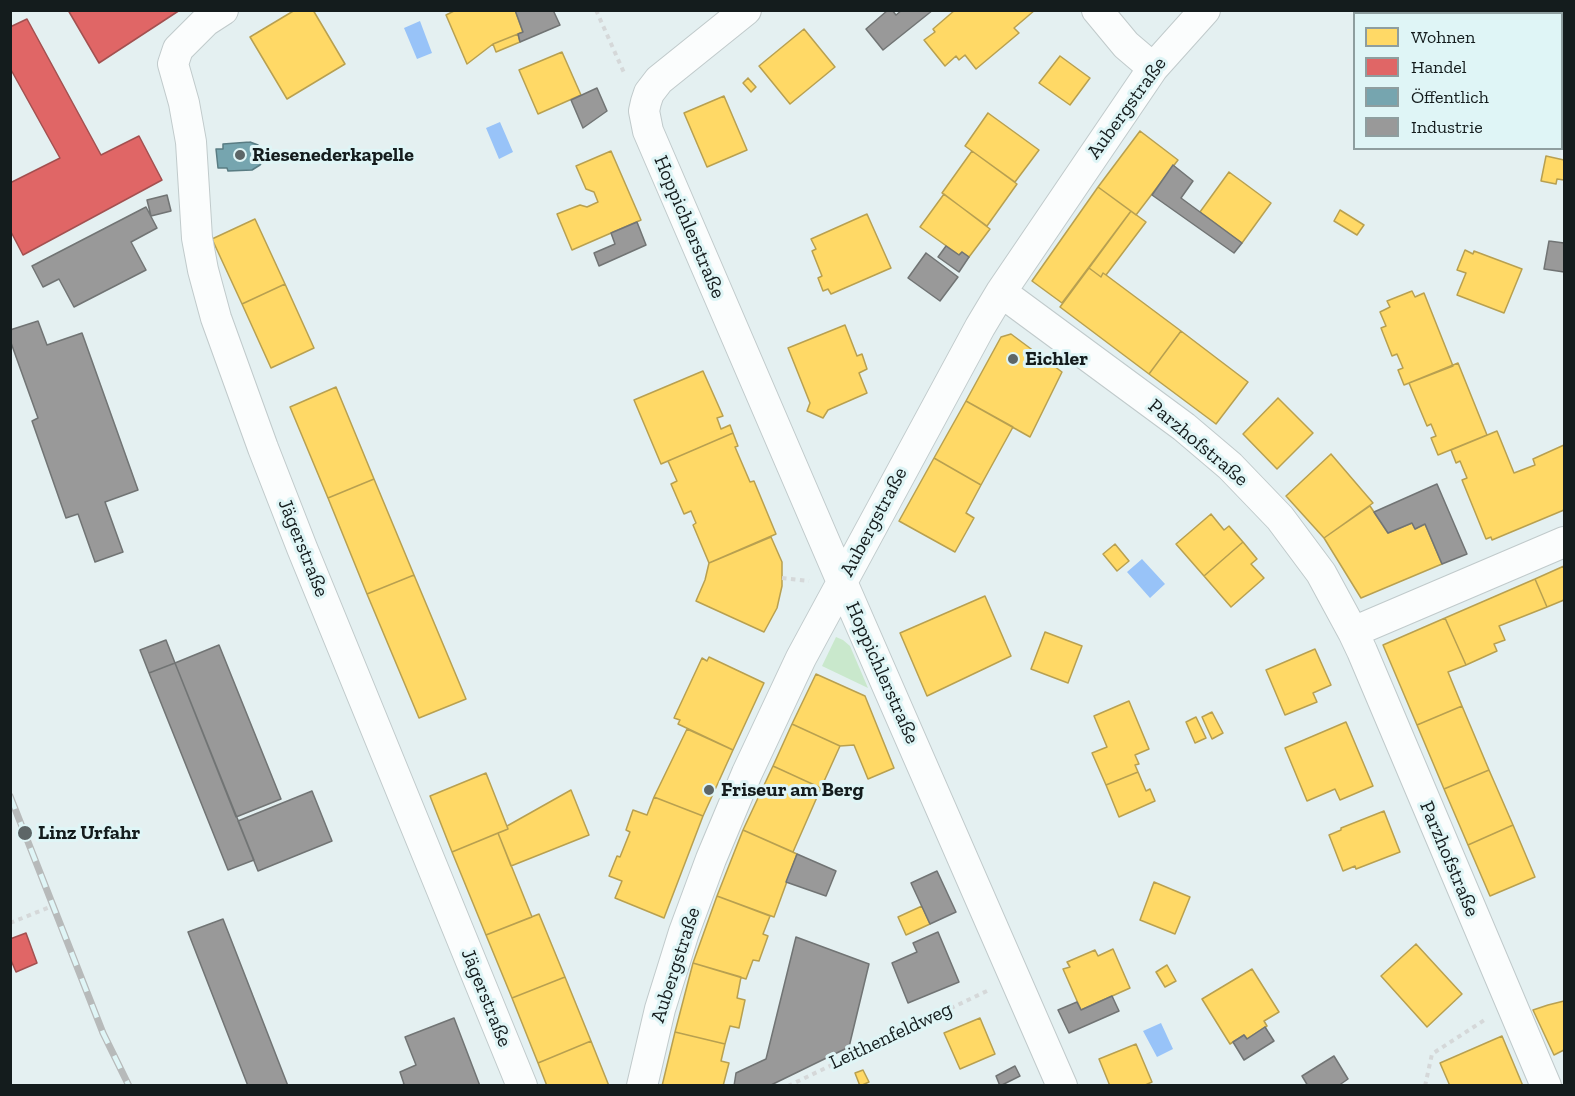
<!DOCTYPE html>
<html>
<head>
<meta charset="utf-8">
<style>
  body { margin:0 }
  #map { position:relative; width:1575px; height:1096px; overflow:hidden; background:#e4f0f1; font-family:"Zilla Slab",serif }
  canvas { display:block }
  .frame { position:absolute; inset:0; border:12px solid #141c1d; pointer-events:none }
  .legend { position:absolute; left:1353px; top:12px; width:210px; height:138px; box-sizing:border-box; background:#dff5f6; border:2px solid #8e9e9f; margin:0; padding:8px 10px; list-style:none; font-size:18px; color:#141c1d }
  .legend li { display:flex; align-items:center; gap:12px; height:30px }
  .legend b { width:30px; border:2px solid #8e9e9f }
</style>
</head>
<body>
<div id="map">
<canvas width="1575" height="1096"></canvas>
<div class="frame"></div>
<ul class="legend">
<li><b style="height:16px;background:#ffd966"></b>Wohnen</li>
<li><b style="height:16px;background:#e06666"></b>Handel</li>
<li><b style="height:16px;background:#76a5af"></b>Öffentlich</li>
<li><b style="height:16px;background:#999"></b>Industrie</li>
</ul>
</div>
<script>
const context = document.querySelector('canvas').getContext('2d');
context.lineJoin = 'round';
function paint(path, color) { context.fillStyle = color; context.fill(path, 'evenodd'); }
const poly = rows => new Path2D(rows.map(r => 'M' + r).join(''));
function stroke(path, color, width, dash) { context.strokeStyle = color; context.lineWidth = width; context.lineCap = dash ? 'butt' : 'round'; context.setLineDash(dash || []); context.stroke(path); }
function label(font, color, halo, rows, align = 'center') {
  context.font = font + ' "Zilla Slab",serif'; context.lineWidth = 6; context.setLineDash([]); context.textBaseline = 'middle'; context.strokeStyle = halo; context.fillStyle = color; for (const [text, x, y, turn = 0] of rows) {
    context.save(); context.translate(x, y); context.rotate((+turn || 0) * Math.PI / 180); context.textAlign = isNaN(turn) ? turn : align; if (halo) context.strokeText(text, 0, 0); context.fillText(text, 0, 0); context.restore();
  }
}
const green = poly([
  [836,637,843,640,850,646,868,688,822,666]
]);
const water = poly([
  [420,21,432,53,417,59,404,28],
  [500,122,513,152,499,159,486,128],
  [1142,559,1165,584,1150,598,1127,572],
  [1161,1023,1173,1049,1157,1057,1143,1031]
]);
const homes = poly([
  [295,10,313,10,345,64,287,99,250,37,295,10],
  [456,10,515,10,523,32,493,44,467,64,446,15,456,10],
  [955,10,1035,10,1014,28,1019,33,976,69,965,55,959,60,956,56,945,66,924,40,935,32,933,29,955,10],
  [804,29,835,67,790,104,759,66,804,29],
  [518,34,520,42,496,52,493,44,518,34],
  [562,52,581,95,538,114,519,70,562,52],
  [1060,56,1090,78,1070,105,1039,83,1060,56],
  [748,78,756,87,751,92,743,83,748,78],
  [1562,88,1564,88,1564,139,1562,138,1562,88],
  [724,96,747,150,707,167,684,113,724,96],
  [988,113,1039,150,1015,182,965,146,988,113],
  [1140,131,1178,160,1136,215,1098,187,1140,131],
  [611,151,641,220,572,250,557,214,580,205,587,207,598,202,594,192,586,189,576,166,611,151],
  [972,151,1017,184,987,226,942,193,972,151],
  [1546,156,1564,160,1564,180,1557,179,1556,184,1541,181,1546,156],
  [1229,172,1271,203,1242,243,1200,212,1229,172],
  [1098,187,1131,211,1062,303,1032,281,1098,187],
  [944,194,990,229,969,257,962,252,959,255,920,227,944,194],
  [1340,210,1364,225,1357,235,1334,221,1340,210],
  [1131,211,1146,222,1106,275,1103,273,1101,277,1089,268,1131,211],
  [867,214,891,268,831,294,828,289,823,291,818,278,822,276,812,251,816,249,811,239,867,214],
  [255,219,285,284,242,304,212,239,255,219],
  [1465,250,1473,254,1474,251,1522,269,1504,313,1457,295,1466,273,1457,270,1465,250],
  [1089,268,1101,277,1103,273,1106,275,1181,331,1149,374,1060,307,1089,268],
  [285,284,314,348,271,368,242,304,285,284],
  [1412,291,1415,297,1424,293,1453,366,1404,385,1398,370,1403,368,1397,354,1392,356,1381,328,1386,326,1380,312,1390,307,1387,301,1412,291],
  [845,325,857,356,862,354,867,369,859,373,867,393,828,410,823,418,807,411,810,403,788,348,845,325],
  [1181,331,1248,382,1216,424,1149,374,1181,331],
  [1011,334,1062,372,1030,437,966,401,1001,337,1011,334],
  [1458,363,1487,435,1438,455,1431,438,1436,436,1431,424,1427,426,1409,383,1458,363],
  [703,371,723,416,717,418,721,429,730,425,733,433,661,464,634,400,703,371],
  [336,387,374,479,328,498,290,407,336,387],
  [1278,398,1313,433,1277,469,1243,434,1278,398],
  [966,401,1013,427,981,485,934,458,966,401],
  [1497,431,1514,473,1535,465,1533,459,1564,445,1564,510,1492,540,1491,537,1486,539,1462,480,1467,478,1460,461,1456,463,1451,450,1497,431],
  [733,433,738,446,735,447,750,482,754,481,776,534,709,563,693,525,696,523,691,511,684,514,671,484,677,481,668,461,733,433],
  [1331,454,1373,503,1324,538,1286,496,1331,454],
  [934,458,981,485,966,513,974,518,955,552,899,521,934,458],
  [374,479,414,575,367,594,328,498,374,479],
  [1370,506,1388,533,1412,523,1415,529,1425,524,1442,564,1361,598,1324,538,1370,506],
  [1211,514,1224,530,1229,526,1243,542,1204,576,1176,544,1211,514],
  [771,537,782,562,782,586,777,608,764,632,696,601,705,580,709,563,771,537],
  [1243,542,1257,559,1251,564,1264,578,1231,607,1204,576,1243,542],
  [1115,544,1129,561,1117,571,1103,554,1115,544],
  [1564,566,1564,600,1547,607,1535,579,1564,566],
  [414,575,466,699,419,718,367,594,414,575],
  [1535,579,1547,607,1499,626,1505,640,1494,644,1497,651,1466,665,1445,618,1535,579],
  [985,596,1011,656,927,696,900,633,985,596],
  [1445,618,1466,665,1448,672,1462,706,1417,725,1383,645,1445,618],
  [1045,632,1082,646,1068,683,1031,669,1045,632],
  [1315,649,1331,685,1313,693,1317,702,1285,715,1266,670,1315,649],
  [709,657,764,683,733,750,678,724,680,720,674,718,702,658,707,661,709,657],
  [816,674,865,696,894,768,868,779,854,745,840,746,792,724,816,674],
  [1129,701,1149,749,1135,755,1139,764,1135,765,1138,772,1106,785,1092,753,1107,747,1094,716,1129,701],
  [1462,706,1489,770,1444,789,1417,725,1462,706],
  [1212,712,1223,733,1212,739,1202,717,1212,712],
  [1196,717,1206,738,1195,743,1186,722,1196,717],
  [1346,722,1373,786,1340,800,1335,789,1307,801,1285,748,1346,722],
  [792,724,840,746,821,788,773,766,792,724],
  [687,729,733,750,703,816,654,797,687,729],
  [773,766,821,788,793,852,743,830,773,766],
  [1489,770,1513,825,1468,845,1444,789,1489,770],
  [1138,772,1146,791,1150,789,1155,801,1119,817,1106,785,1138,772],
  [486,773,508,829,452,852,430,796,486,773],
  [571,790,589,835,511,866,498,833,508,829,507,826,571,790],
  [654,797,703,816,664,918,615,898,622,881,609,876,617,856,620,857,630,832,626,830,633,810,647,815,654,797],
  [1384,811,1400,852,1356,869,1355,866,1343,871,1329,835,1341,830,1341,828,1384,811],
  [1513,825,1535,877,1490,896,1468,845,1513,825],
  [743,830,797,854,774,917,717,896,743,830],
  [498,833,532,917,486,935,452,852,498,833],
  [1154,882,1190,897,1175,934,1140,920,1154,882],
  [717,896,770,916,763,934,768,936,759,961,753,960,746,979,693,963,717,896],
  [922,906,930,924,906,935,898,917,922,906],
  [539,914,565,977,512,998,486,935,539,914],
  [1416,944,1462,994,1427,1027,1381,976,1416,944],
  [1113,949,1130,988,1081,1010,1063,969,1070,967,1067,962,1095,950,1098,956,1113,949],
  [693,963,741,977,737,998,745,1000,739,1028,730,1026,725,1044,675,1032,693,963],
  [1167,965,1176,981,1165,987,1156,972,1167,965],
  [1252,969,1279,1012,1264,1021,1267,1026,1247,1039,1244,1035,1230,1044,1202,999,1252,969],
  [565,977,591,1041,538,1063,512,998,565,977],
  [1564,1001,1564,1050,1554,1055,1533,1010,1548,1005,1564,1001],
  [980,1018,995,1054,960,1069,944,1033,980,1018],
  [675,1032,725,1044,721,1061,729,1063,723,1086,662,1086,675,1032],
  [1502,1036,1523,1086,1450,1086,1440,1063,1502,1036],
  [591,1041,609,1086,547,1086,538,1063,591,1041],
  [1136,1044,1152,1082,1143,1086,1110,1086,1099,1059,1136,1044],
  [863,1070,869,1082,860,1086,855,1073,863,1070]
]);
const shops = poly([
  [68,10,180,10,99,63,68,10],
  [27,19,101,155,139,136,162,180,23,255,10,230,10,183,60,158,10,68,10,27,27,19],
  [26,933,37,963,16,972,10,958,10,939,26,933]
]);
const public = poly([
  [250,142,258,145,263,153,262,162,260,165,252,170,228,171,227,168,218,168,216,149,223,149,223,144,250,142]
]);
const industry = poly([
  [515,10,553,10,560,25,520,42,518,34,523,32,515,10],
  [888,10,892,10,896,15,902,10,933,10,883,50,866,29,888,10],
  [597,88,607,111,583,128,571,100,597,88],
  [1173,165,1193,181,1181,198,1242,243,1234,253,1152,195,1173,165],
  [167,195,171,211,151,216,147,200,167,195],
  [146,207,157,228,131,242,146,270,74,307,59,279,43,287,32,266,146,207],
  [637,222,646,245,599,266,594,253,615,244,611,233,637,222],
  [1549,241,1564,243,1564,272,1544,269,1549,241],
  [946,246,959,255,962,252,969,257,959,272,938,257,946,246],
  [926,253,958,277,940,301,908,278,926,253],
  [38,321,47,345,82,333,138,490,105,502,123,552,95,562,78,514,66,518,32,421,38,418,10,340,10,330,38,321],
  [1437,484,1467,554,1442,564,1425,524,1415,529,1412,523,1388,533,1374,512,1437,484],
  [166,640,175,663,149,673,140,650,166,640],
  [219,645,281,799,236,817,175,663,219,645],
  [175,663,254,860,228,870,149,673,175,663],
  [312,791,332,841,258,871,238,821,312,791],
  [797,854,836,871,826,896,786,882,797,854],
  [937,871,956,912,930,924,911,883,937,871],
  [223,919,288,1086,248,1086,188,932,223,919],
  [938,932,959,982,908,1003,892,963,917,952,913,943,938,932],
  [796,937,869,964,849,1047,769,1086,734,1086,736,1073,766,1059,796,937],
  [1112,996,1119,1011,1069,1033,1058,1010,1077,1002,1081,1010,1112,996],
  [454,1018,480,1086,400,1086,404,1084,400,1072,416,1065,405,1037,454,1018],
  [1265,1027,1274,1041,1244,1060,1233,1042,1244,1035,1247,1039,1265,1027],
  [1334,1056,1348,1079,1338,1086,1308,1086,1302,1076,1334,1056],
  [1015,1066,1020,1076,1000,1086,996,1076,1015,1066]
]);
const path = poly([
  [596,10,625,75],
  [782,578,809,581],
  [10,923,60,903],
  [788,1086,989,990],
  [1425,1086,1432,1054,1486,1019]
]);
const minor = poly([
  [223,10,206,21,178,49,173,64,184,103,191,142,197,238,203,270,216,318,263,448,302,548,522,1086],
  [746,10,659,80,649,93,646,102,644,111,648,131,842,582,1062,1086],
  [1097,10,1126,45,1153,68],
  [1001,292,1184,427,1230,466,1280,518,1321,573,1353,632,1362,651,1546,1086],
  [1353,632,1564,542],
  [642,1086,660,1009,684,932,711,859,747,773,801,658,980,327,1001,292,1153,68,1205,10]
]);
const rail = poly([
  [10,796,103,1033,129,1086]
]);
const markers = [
  [240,155,6,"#5d6667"],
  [1013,359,6,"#5d6667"],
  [709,790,6,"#5d6667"],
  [25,833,8,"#5d6667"]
];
const streetNames = [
  ["Aubergstraße",1127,108,-54],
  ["Hoppichlerstraße",689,227,67],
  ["Parzhofstraße",1198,443,40],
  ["Aubergstraße",874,522,-62],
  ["Jägerstraße",303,548,68],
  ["Hoppichlerstraße",882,673,66],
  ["Parzhofstraße",1449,859,67],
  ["Aubergstraße",676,965,-72],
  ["Jägerstraße",486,998,68],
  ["Leithenfeldweg",891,1036,-25]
];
const poiNames = [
  ["Riesenederkapelle",252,155],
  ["Eichler",1025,359],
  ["Friseur am Berg",721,790],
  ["Linz Urfahr",38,833]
];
paint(green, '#c9e8cc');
paint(water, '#98c3f8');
paint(homes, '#ffd966');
stroke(homes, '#b8a050', 1.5);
paint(shops, '#e06666');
stroke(shops, '#a35050', 1.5);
paint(public, '#76a5af');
stroke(public, '#597c83', 1.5);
paint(industry, '#999');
stroke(industry, '#717474', 1.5);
stroke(minor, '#c0cacb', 32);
stroke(path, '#d5d8d9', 4, [4.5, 4.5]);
stroke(minor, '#fbfdfd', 30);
stroke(rail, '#b7baba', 7);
stroke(rail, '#dff5f6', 4.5, [14]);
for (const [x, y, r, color] of markers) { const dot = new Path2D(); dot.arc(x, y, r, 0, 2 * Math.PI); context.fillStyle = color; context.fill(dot); stroke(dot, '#dff5f6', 2); }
label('20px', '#141c1d', '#dff5f6', streetNames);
label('bold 20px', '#141c1d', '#dff5f6', poiNames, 'left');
</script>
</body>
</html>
